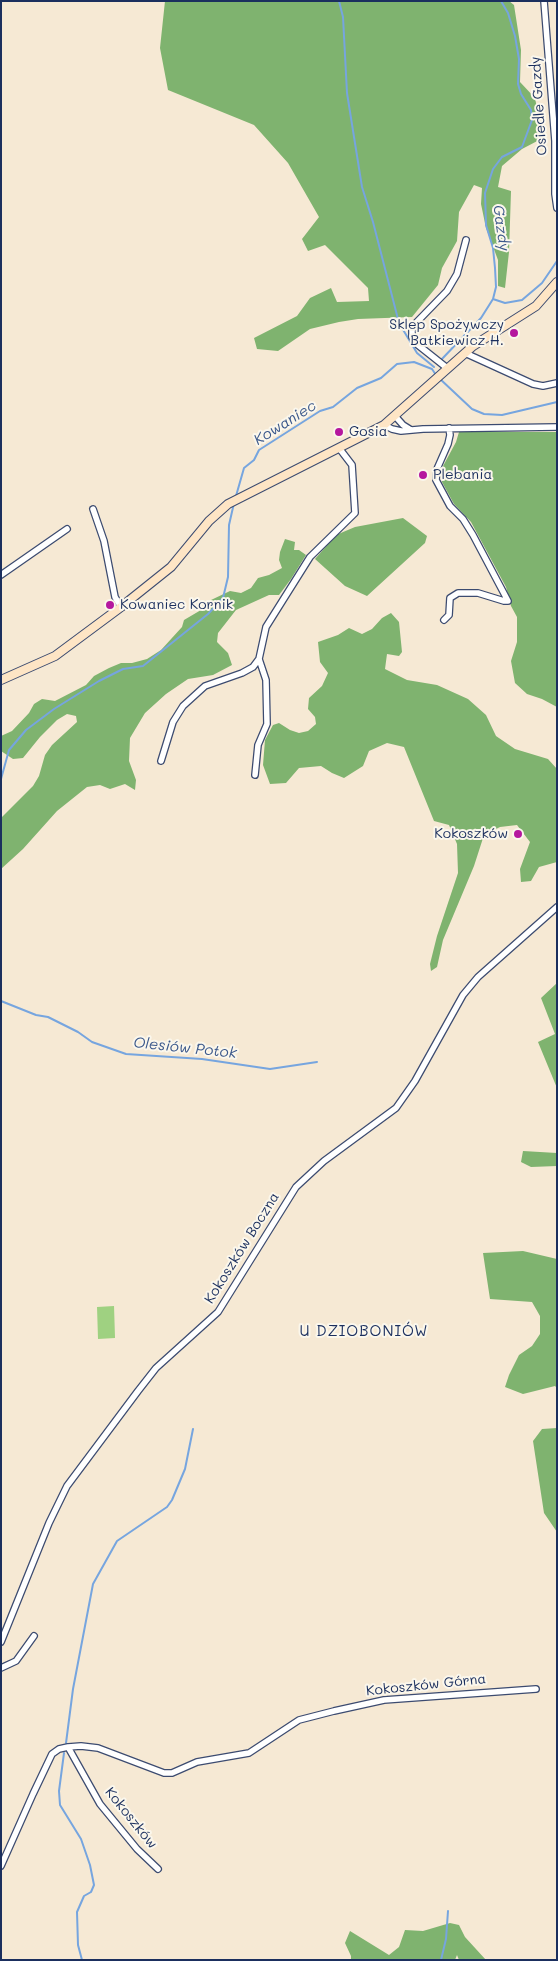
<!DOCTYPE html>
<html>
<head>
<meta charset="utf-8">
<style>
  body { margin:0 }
  #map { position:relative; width:558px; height:1961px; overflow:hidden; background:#f6e9d4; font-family:Mali,sans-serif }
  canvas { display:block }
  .frame { position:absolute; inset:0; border:2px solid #1b2f5e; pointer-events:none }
</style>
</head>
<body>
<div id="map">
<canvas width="558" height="1961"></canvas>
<div class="frame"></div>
</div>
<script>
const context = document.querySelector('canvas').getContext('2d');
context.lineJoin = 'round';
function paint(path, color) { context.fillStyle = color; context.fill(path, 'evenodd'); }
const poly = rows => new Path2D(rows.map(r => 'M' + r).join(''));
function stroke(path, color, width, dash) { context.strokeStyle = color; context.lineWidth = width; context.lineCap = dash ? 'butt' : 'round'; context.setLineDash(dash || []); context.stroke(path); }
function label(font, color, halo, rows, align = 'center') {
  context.font = font + ' Mali,sans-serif'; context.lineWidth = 4; context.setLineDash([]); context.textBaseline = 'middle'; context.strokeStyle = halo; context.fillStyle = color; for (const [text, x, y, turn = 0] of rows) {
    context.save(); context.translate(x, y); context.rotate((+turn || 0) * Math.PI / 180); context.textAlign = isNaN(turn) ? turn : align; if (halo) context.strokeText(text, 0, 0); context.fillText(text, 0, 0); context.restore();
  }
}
const green = poly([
  [114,1306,115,1338,98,1339,97,1307]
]);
const forest = poly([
  [165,1,509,1,514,5,521,50,520,82,535,98,543,138,522,149,502,166,498,187,511,191,509,252,505,288,498,286,498,260,486,228,481,204,482,188,474,185,459,212,457,241,442,268,438,285,412,317,358,319,339,322,310,329,278,351,257,349,254,338,297,316,310,298,331,288,337,302,369,301,368,288,325,245,308,251,302,239,319,217,288,163,254,125,168,90,160,48],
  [459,432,557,432,557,707,542,699,527,694,515,683,511,661,517,642,517,617,511,606,506,587,471,522,454,504,442,482,442,468,456,442],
  [403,518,427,536,425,543,367,596,345,586,315,559,336,535,355,527],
  [285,539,295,542,294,550,299,550,306,555,291,579,279,595,269,595,236,610,218,633,217,642,228,653,232,665,213,675,188,679,166,694,145,713,130,738,129,761,136,780,135,790,125,784,110,789,100,785,87,787,57,811,23,849,1,869,1,818,33,786,39,776,45,755,52,745,77,722,76,716,67,714,57,720,40,737,23,758,13,759,1,751,1,736,12,731,29,713,34,704,42,699,55,701,86,685,94,676,109,668,121,663,132,663,147,659,161,650,182,627,184,620,201,610,211,600,230,591,241,593,251,588,258,578,269,575,282,568,279,560,280,552],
  [391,613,399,622,402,652,399,656,387,654,385,669,407,680,437,685,468,699,486,715,496,736,515,749,548,759,557,769,557,862,539,867,531,881,521,882,520,869,530,842,517,825,500,827,484,835,474,866,443,940,437,967,431,971,430,964,437,936,458,873,457,844,449,825,434,821,404,747,387,743,369,751,363,766,344,778,332,773,321,766,299,768,286,783,270,784,263,765,265,740,273,725,279,723,290,730,299,733,308,731,316,724,315,717,308,709,309,698,322,686,328,673,320,662,318,642,338,635,349,628,362,634,372,629,382,618],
  [557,983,557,1088,538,1042,555,1034,541,998],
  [523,1151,557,1153,557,1166,531,1167,521,1162],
  [523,1251,557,1259,557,1388,555,1386,523,1394,505,1387,509,1375,519,1355,532,1346,540,1334,540,1316,532,1302,490,1299,483,1253],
  [557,1428,557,1532,544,1513,533,1441,542,1429],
  [450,1923,459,1925,465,1937,486,1960,459,1960,457,1955,455,1960,351,1960,351,1956,345,1943,350,1931,389,1955,399,1947,405,1930,423,1931]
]);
const stream = poly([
  [339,1,343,17,347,93,362,187,373,222,399,323,417,353,434,367],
  [493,299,505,303,522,300,542,283,557,261],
  [441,360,481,318,493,299,496,287,495,268,493,248,486,225,485,193,493,169,502,157,522,147,532,120,531,110,521,94,518,84,519,59,515,36,508,13,501,1],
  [439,378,472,409,484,414,502,415,557,402],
  [236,496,244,468,254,460,259,450,320,411,333,407,357,388,381,378,397,364,414,362,432,369,436,375],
  [1,779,9,750,26,730,54,709,99,681,123,669,143,666,208,614,223,598,228,577,229,525,234,503],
  [1,1001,36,1015,48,1017,78,1032,92,1042,126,1054,202,1059,270,1069,317,1062],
  [66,1743,73,1689,93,1584,117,1541,167,1507,172,1500,185,1469,193,1429],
  [64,1753,59,1791,60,1805,81,1839,90,1865,94,1885,91,1892,84,1896,77,1912,78,1945,82,1960],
  [441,1960,446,1939,448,1911]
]);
const street = poly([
  [544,1,555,141,555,194,557,208],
  [465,353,533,384,543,386,557,383],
  [447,368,418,345,412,337,412,327,447,291,457,274,466,240],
  [395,416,403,425,411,430],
  [384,425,392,429,401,431,423,429,557,427],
  [93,509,104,541,115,597,121,607],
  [1,575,67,529],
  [444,620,449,615,450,598,458,593,478,593,504,601,508,601,473,535,463,519,450,506,436,480,437,469,448,444,450,435,449,428],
  [161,761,173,722,183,706,205,686,242,673,253,667,259,659],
  [255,775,258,745,267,724,266,680,259,659,266,627,310,557,355,513,352,465,339,448],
  [1,1642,49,1523,67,1486,138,1391,156,1368,218,1312,296,1187,324,1161,396,1108,415,1081,463,995,478,977,557,907],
  [1,1668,16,1661,34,1636],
  [68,1747,81,1746,98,1748,164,1773,172,1773,197,1762,249,1753,299,1720,334,1711,384,1700,536,1689],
  [1,1866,33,1794,52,1754,59,1749,68,1747,100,1804,137,1849,158,1869]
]);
const secondary = poly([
  [1,680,55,656,121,607,171,567,209,521,228,504,384,425,473,346,536,306,557,282]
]);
const markers = [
  [514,333,5,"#b5179e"],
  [339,432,5,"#b5179e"],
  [423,475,5,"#b5179e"],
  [110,605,5,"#b5179e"],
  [518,834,5,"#b5179e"]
];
const streetNames = [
  ["Osiedle Gazdy",539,106,-94],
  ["Kokoszków Boczna",242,1248,-58],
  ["Kokoszków Górna",426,1685,-6],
  ["Kokoszków",131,1818,51]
];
const poiNames = [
  ["Sklep Spożywczy",504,325,"right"],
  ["Batkiewicz H.",504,341,"right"],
  ["Gosia",349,432],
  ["Plebania",433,475],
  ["Kowaniec Kornik",120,605],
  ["Kokoszków",508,834,"right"]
];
const waterNames = [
  ["Gazdy",501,228,82],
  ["Kowaniec",285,423,-32],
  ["Olesiów Potok",185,1048,6]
];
const neighbourhoodNames = [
  ["U DZIOBONIÓW",364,1331]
];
paint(green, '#9fd181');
paint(forest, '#7fb36f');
stroke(stream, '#76a5df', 2);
stroke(street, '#3c4b70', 8);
stroke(secondary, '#3c4b70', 10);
stroke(street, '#fff', 5.5);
stroke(secondary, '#fee5c5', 8);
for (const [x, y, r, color] of markers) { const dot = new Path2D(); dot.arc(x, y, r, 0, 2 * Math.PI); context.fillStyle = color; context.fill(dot); stroke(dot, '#fbf7ec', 2); }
label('14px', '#1b2f5e', '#fbf7ec', streetNames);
label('14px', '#1b2f5e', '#fbf7ec', poiNames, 'left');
label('italic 15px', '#3b588b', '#fbf7ec', waterNames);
context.letterSpacing = '1px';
label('15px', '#1b2f5e', '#fbf7ec', neighbourhoodNames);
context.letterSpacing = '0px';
</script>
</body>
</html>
